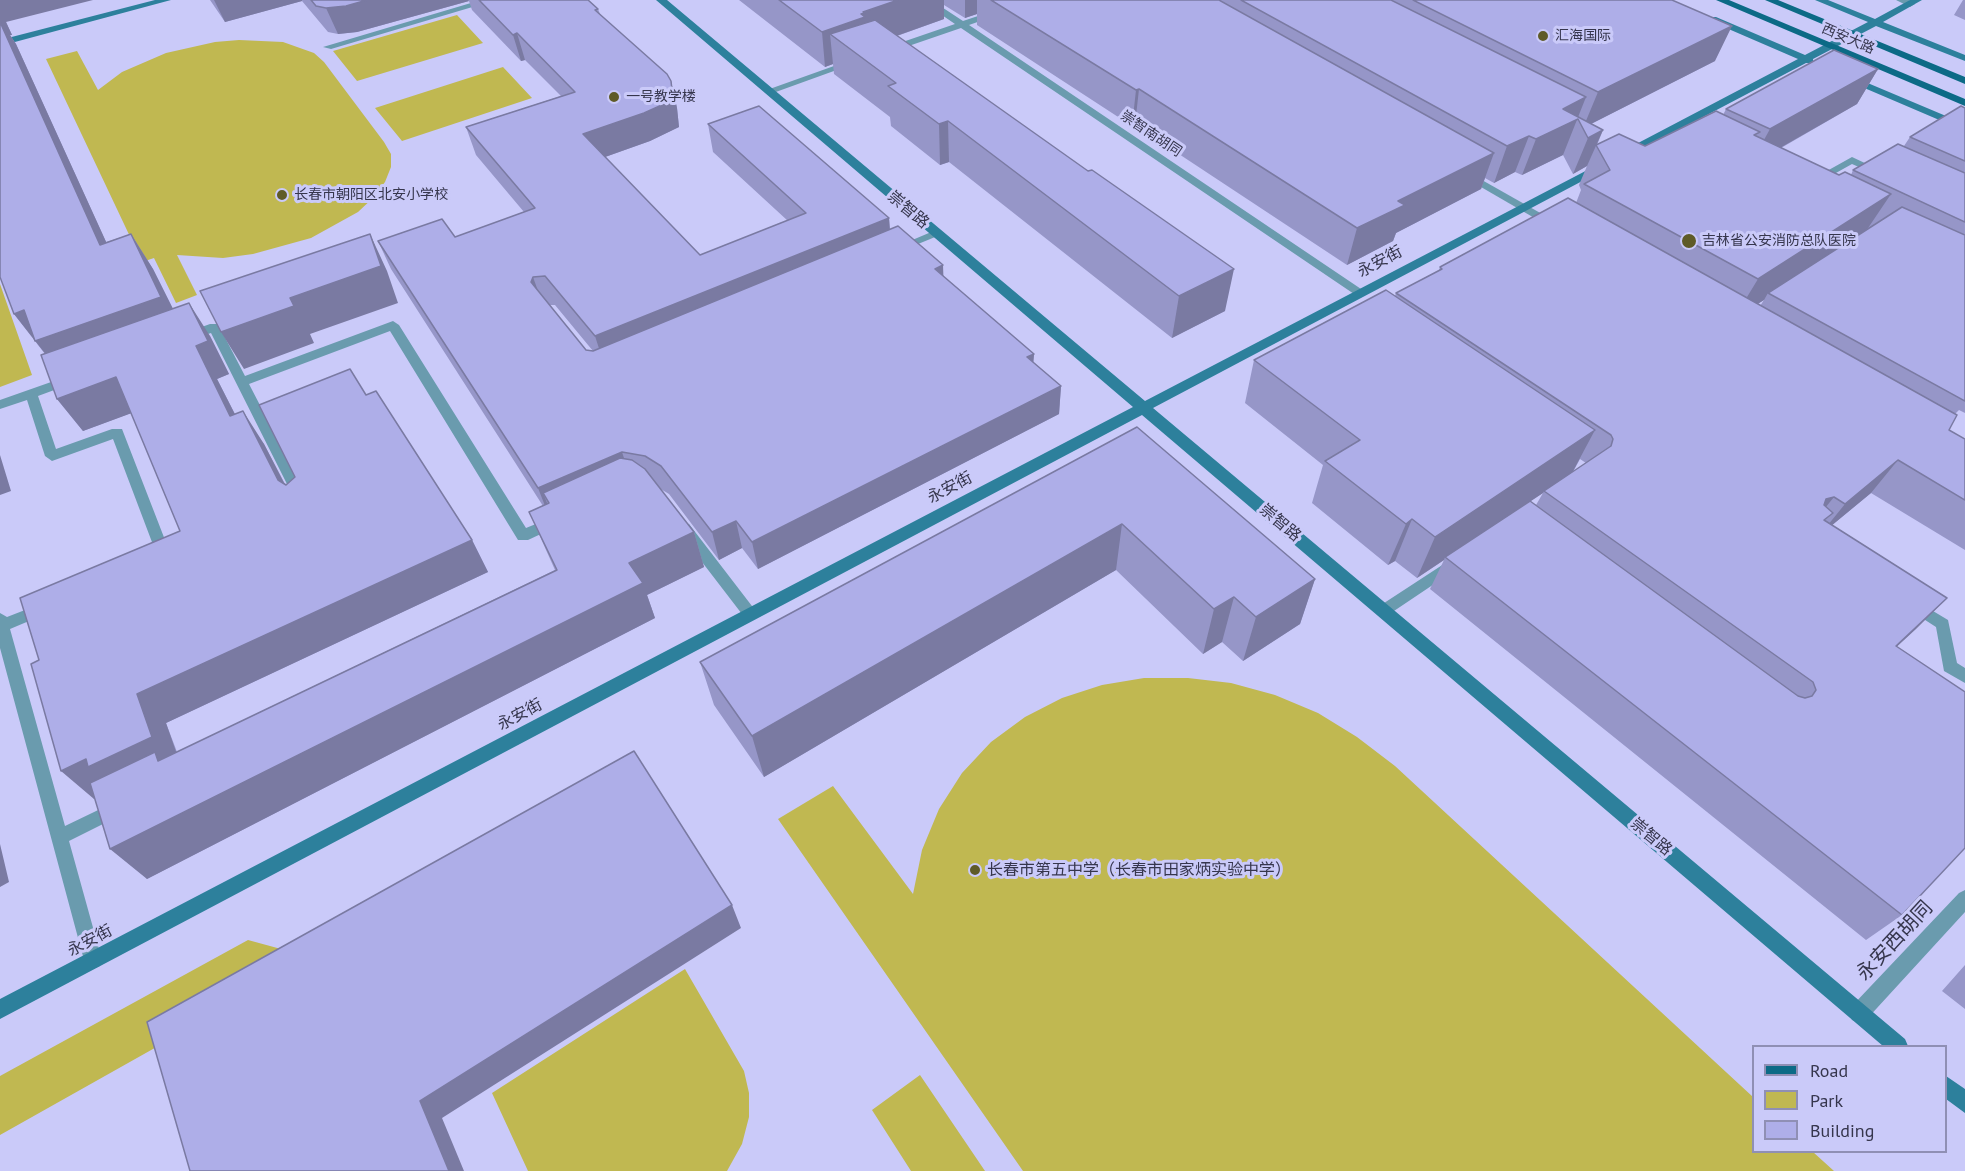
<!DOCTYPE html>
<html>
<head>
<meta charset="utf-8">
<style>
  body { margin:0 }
  #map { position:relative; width:1965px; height:1171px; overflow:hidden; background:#cacaf9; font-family:"PT Sans",sans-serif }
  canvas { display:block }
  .legend { position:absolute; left:1752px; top:1045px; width:195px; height:108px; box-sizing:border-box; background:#cacaf9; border:2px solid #8f8fb4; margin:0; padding:8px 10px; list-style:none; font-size:18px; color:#36364d }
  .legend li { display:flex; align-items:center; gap:12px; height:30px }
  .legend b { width:30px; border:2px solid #8f8fb4 }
</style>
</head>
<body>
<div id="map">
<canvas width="1965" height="1171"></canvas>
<ul class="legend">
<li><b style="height:8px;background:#0c6a86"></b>Road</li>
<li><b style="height:16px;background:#c0b851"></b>Park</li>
<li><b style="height:16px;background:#aeaee8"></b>Building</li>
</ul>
</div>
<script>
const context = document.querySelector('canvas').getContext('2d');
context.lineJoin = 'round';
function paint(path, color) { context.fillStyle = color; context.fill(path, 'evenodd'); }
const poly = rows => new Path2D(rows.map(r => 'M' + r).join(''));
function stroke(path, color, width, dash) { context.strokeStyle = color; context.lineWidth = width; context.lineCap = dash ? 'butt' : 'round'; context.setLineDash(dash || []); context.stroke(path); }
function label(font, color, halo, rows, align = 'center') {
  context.font = font + ' "PT Sans","Noto Sans SC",sans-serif'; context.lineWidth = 6; context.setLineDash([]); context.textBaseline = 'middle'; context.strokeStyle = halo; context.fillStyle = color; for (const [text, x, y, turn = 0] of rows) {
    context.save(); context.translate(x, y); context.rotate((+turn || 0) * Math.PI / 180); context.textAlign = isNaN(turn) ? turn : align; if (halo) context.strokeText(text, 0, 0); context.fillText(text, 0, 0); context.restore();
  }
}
const green = poly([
  [457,15,483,43,357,81,333,51],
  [239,40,283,42,314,53,324,62,384,142,391,154,391,167,385,182,374,197,358,212,311,238,253,254,223,258,177,255,197,295,176,303,154,258,142,262,46,59,77,51,98,90,122,72,166,53,215,42],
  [503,67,532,98,402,141,375,108],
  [0,284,32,375,0,387],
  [1188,678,1231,683,1275,695,1318,713,1357,737,1395,766,1753,1097,1754,1152,1813,1152,1834,1171,1023,1171,778,819,833,786,913,894,922,850,939,809,962,773,991,742,1025,717,1062,698,1102,685,1144,678],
  [248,940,292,952,297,968,0,1135,0,1076],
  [685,969,744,1071,749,1093,749,1117,742,1144,727,1171,528,1171,492,1093],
  [920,1075,985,1171,911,1171,872,1110]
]);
const lane = poly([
  [481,0,496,0,331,49,323,47,481,0],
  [920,0,931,0,963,21,1026,0,1040,0,969,25,1367,293,1361,297,1357,296,961,28,894,51,888,51,888,47,955,24,920,0],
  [1896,0,1909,0,1915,4,1910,7,1896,0],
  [848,61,856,63,773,93,764,91,848,61],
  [1852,157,1886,173,1885,175,1877,175,1852,164,1818,183,1810,183,1809,181,1852,157],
  [936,230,942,233,940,235,901,251,897,252,891,249,936,230],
  [393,321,399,325,526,528,553,517,560,522,558,526,528,540,518,540,390,331,249,384,307,496,300,501,293,496,211,333,189,340,183,336,185,333,210,324,218,324,245,376,393,321],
  [71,375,77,379,76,382,38,396,56,449,112,429,122,429,172,558,170,562,165,564,160,562,158,558,113,439,52,461,45,456,27,400,0,409,0,400,71,375],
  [684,523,689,524,755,610,758,614,755,618,745,618,679,532,677,528,679,524,684,523],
  [1453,558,1458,560,1460,564,1458,568,1388,615,1378,615,1375,611,1378,607,1453,558],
  [1913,599,1948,620,1957,663,1965,668,1965,683,1944,671,1936,627,1908,609,1905,605,1908,601,1913,599],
  [43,603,48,605,51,609,48,613,10,629,65,826,119,800,125,803,128,808,125,813,69,841,102,960,100,966,93,969,86,966,84,960,0,648,0,613,7,617,43,603],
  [1965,890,1965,912,1866,1020,1859,1023,1852,1020,1849,1013,1852,1006,1959,893,1965,890]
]);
const street = poly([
  [1466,171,1558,223,1560,225,1554,228,1550,227,1462,176,1462,172,1466,171]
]);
const secondary = poly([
  [155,0,171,0,0,46,0,40,155,0],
  [656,0,667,0,1145,401,1597,165,1605,165,1605,169,1153,408,1905,1039,1908,1046,1883,1046,1142,415,0,1019,0,999,1133,407,656,0],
  [1815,0,1828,0,1875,19,1910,0,1922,0,1883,22,1965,55,1965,61,1876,26,1813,59,1813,63,1806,63,1629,156,1621,156,1621,152,1798,59,1710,21,1710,17,1716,17,1805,55,1868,22,1815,0],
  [1851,76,1965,124,1965,131,1848,81,1848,77,1851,76],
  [1946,1076,1965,1089,1965,1113,1946,1099,1946,1076]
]);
const primary = poly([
  [1716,0,1729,0,1965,99,1965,106,1716,0],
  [1765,0,1778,0,1965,77,1965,84,1765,0]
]);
const wall = poly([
  [210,0,588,0,598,9,600,14,671,81,677,108,679,127,650,141,605,157,700,255,788,221,713,152,708,124,889,218,890,230,1034,354,1033,362,1061,386,1059,414,758,569,742,548,719,560,669,494,659,488,694,532,704,567,647,595,655,618,147,879,95,799,94,799,39,660,180,531,131,413,83,431,57,399,45,354,14,314,6,22,12,35,10,35,16,44,106,242,131,234,153,269,173,309,210,336,229,374,217,379,235,414,264,444,285,484,286,485,295,477,366,395,472,540,488,572,166,723,177,752,555,570,529,512,543,506,391,269,378,241,455,237,524,212,476,155,466,127,561,96,525,60,521,61,472,10,469,1,357,32,338,34,328,32,302,1,225,22],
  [549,305,555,305,593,351,586,350],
  [739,0,1672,0,1715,61,1591,124,1603,130,1597,145,1645,146,1723,115,1726,109,1878,69,1857,104,1781,148,1839,175,1851,175,1853,170,1904,146,1910,137,1965,108,1965,413,1959,410,1955,414,1949,430,1965,439,1965,550,1871,493,1832,525,1947,598,1897,646,1902,915,1866,940,1430,589,1444,560,1417,578,1395,561,1388,565,1312,503,1323,465,1245,403,1254,360,1395,296,1396,293,1439,270,1440,267,1576,203,1581,190,1579,185,1587,166,1573,174,1563,155,1522,175,1515,172,1494,183,1485,178,1481,189,1396,233,1393,241,1347,265,1135,125,1132,126,977,25,977,14,965,18,944,5,944,19,897,36,1225,311,1172,338,949,162,940,165,891,126,890,117,834,74,833,64,825,67],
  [1764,300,1760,306,1757,304],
  [1580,459,1586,463,1573,472],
  [1543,493,1536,505,1530,501],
  [1963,0,1965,0,1965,20,1954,15],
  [1137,427,1315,579,1300,624,1243,661,1222,642,1203,654,1116,570,764,777,714,705,700,662],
  [1965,965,1965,1009,1942,991]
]);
const shadedWall = poly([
  [0,0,93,0,6,22,12,35,10,35,16,44,123,279,100,245,0,38],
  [214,0,302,0,302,1,225,22],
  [367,0,468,0,469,1,357,32,338,34,326,8],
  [898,0,944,0,944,19,868,46,830,34,833,64,825,67,822,32,861,14,863,12],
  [965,0,977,0,977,14,965,18],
  [1732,26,1715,61,1583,128,1598,92],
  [517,33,525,60,521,61,513,35],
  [1878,69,1857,104,1750,165,1770,129],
  [671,81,677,108,679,127,650,141,591,162,583,134],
  [1139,89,1135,125,1132,126,1136,90],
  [1586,97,1563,155,1522,175,1536,139,1563,109],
  [948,121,949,162,940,165,939,124],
  [1603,130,1587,166,1573,174,1588,138],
  [1529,136,1515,172,1494,183,1507,146],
  [1494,153,1481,189,1396,233,1393,241,1347,265,1357,228,1398,201],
  [1891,194,1864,234,1768,293,1764,300,1733,320,1758,279],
  [889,218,891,246,604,364,595,336],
  [131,234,153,269,184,331,62,375,14,314],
  [370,234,387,271,398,303,310,334,314,343,244,369,221,332,290,298],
  [943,265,944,293,935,269],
  [1234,269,1225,311,1172,338,1179,296],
  [533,277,543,305,531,282],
  [189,303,210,336,229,374,217,379,252,448,230,416,196,346],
  [1034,354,1032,382,1027,357],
  [116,377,140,410,83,431,57,399],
  [1061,386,1059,414,758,569,752,542],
  [243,411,264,444,299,512,278,480],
  [1595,430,1572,473,1544,491,1543,493,1446,558,1445,557,1444,560,1417,578,1435,537],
  [622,452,631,480,543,493,552,515,549,516,538,488],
  [0,455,11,491,0,495],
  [1898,460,1871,493,1819,536,1845,504],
  [1834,497,1808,529,1826,499],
  [1412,519,1395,561,1388,565,1406,524],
  [736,521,742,548,719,560,712,532],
  [1122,524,1116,570,764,777,752,736],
  [694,532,704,567,647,595,655,618,147,879,110,849,629,563],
  [472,540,488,572,166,723,181,766,114,790,94,799,61,771,137,694],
  [1315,579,1300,624,1243,661,1256,617],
  [1234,597,1222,642,1203,654,1214,609],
  [1947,598,1916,629,1865,676,1896,646],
  [0,844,9,882,0,887],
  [732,905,741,928,442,1118,464,1171,449,1171,420,1101]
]);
const building = poly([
  [311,0,367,0,346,6,326,8,316,6,311,0],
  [479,0,588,0,598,9,595,10,667,74,671,81,673,100,644,113,583,134,700,255,806,213,708,124,759,106,889,218,595,336,545,276,533,277,531,282,586,350,593,351,898,226,943,265,935,269,1034,354,1027,357,1061,386,752,542,736,521,712,532,661,466,645,456,622,452,538,488,378,241,442,219,455,237,535,208,466,127,575,92,517,33,513,35,479,0],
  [779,0,898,0,863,12,865,13,861,14,865,17,822,32,779,0],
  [991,0,1219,0,1494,153,1398,201,1405,205,1357,228,1139,89,1136,90,991,0],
  [1241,0,1391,0,1586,97,1563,109,1603,130,1588,138,1578,119,1536,139,1529,136,1507,146,1241,0],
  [1413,0,1672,0,1732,26,1598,92,1413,0],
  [875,20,1088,171,1092,170,1234,269,1179,296,948,121,939,124,888,86,896,83,830,34,875,20],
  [0,22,100,245,131,234,161,297,35,341,24,310,14,314,0,277,0,22],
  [1834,50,1878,69,1770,129,1726,109,1834,50],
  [1961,106,1965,108,1965,161,1910,137,1961,106],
  [1716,111,1760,132,1754,135,1839,175,1845,172,1891,194,1758,279,1584,184,1610,170,1596,145,1619,134,1645,146,1716,111],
  [1898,144,1965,173,1965,222,1853,170,1898,144],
  [1568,198,1957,415,1949,430,1965,439,1965,500,1898,460,1845,504,1834,497,1826,499,1824,505,1833,513,1824,520,1947,598,1896,646,1965,692,1965,848,1902,915,1445,557,1530,501,1798,696,1805,698,1812,696,1816,690,1813,682,1544,491,1611,446,1613,439,1611,435,1396,293,1442,269,1440,267,1568,198],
  [1902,207,1965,235,1965,401,1768,293,1902,207],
  [370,234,381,266,290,298,294,306,221,332,200,291,370,234],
  [1386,290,1595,430,1435,537,1412,519,1406,524,1325,461,1360,440,1254,360,1386,290],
  [189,303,208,341,196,346,230,416,243,411,278,480,286,485,295,477,259,405,350,369,366,395,376,391,472,540,137,694,152,737,88,767,86,759,61,771,31,664,39,660,20,598,180,531,116,377,57,399,41,355,189,303],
  [1137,427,1315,579,1256,617,1234,597,1214,609,1122,524,752,736,700,662,1137,427],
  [620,458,632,460,645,469,694,532,629,563,643,583,110,849,90,783,155,752,158,761,557,570,529,512,549,503,543,493,620,458],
  [634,751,732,905,420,1101,449,1171,190,1171,147,1022,634,751]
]);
const markers = [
  [1543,36,6,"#5f5b28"],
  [614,97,6,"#5f5b28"],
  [282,195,6,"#5f5b28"],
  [1689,241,8,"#5f5b28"],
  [975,870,6,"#5f5b28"]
];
const farPoinames = [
  ["汇海国际",1555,36],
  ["一号教学楼",626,97],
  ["长春市朝阳区北安小学校",294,195],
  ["吉林省公安消防总队医院",1702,241]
];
const farStreetnames = [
  ["西安大路",1848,39,23],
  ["崇智南胡同",1151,134,34]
];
const streetNames = [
  ["崇智路",908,210,40],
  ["永安街",1380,262,-28],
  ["永安街",950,488,-28],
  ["崇智路",1280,523,40],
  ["永安街",520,715,-28],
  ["崇智路",1651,837,40],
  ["永安街",90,941,-28]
];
const poiNames = [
  ["长春市第五中学（长春市田家炳实验中学）",987,870]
];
const nearStreetnames = [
  ["永安西胡同",1895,941,-47]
];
paint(green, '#c0b851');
paint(lane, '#6a9bae');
paint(street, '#6a9bae');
paint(secondary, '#2d809c');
paint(primary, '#0c6a86');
paint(wall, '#9696c8');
paint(shadedWall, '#7a7aa2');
paint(building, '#aeaee8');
stroke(building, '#7a7aa2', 1.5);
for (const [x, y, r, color] of markers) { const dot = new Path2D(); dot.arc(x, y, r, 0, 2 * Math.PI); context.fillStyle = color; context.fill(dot); stroke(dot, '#cacaf9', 2); }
label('14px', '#36364d', '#cacaf9', farPoinames, 'left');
label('14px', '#36364d', '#cacaf9', farStreetnames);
label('16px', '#36364d', '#cacaf9', streetNames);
label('16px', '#36364d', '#cacaf9', poiNames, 'left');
label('20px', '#36364d', '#cacaf9', nearStreetnames);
</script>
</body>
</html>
